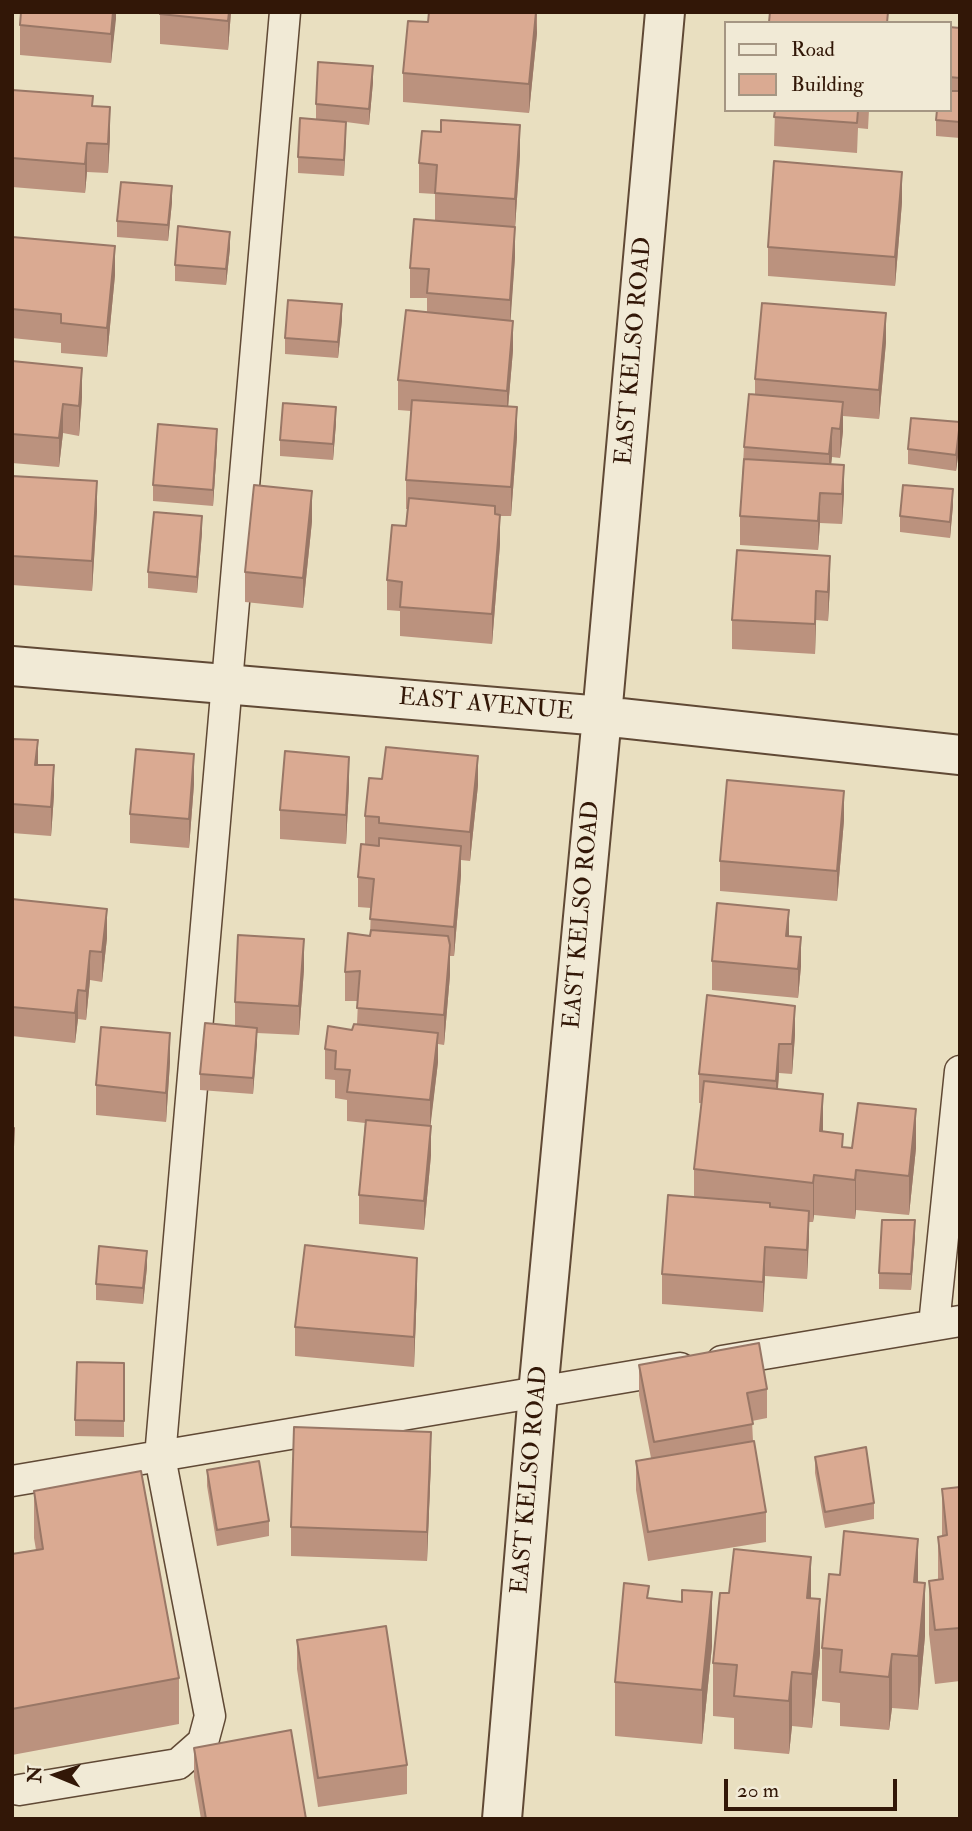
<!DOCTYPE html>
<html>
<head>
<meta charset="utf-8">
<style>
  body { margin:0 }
  #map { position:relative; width:972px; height:1831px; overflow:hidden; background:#e9dfc0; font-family:"IM FELL Double Pica",serif }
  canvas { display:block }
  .frame { position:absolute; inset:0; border:14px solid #321707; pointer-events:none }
  .legend { position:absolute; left:724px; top:21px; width:228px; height:91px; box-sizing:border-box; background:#f1ead6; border:2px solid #a59683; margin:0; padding:9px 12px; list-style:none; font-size:21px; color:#321707 }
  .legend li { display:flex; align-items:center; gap:14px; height:35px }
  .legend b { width:35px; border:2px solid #a59683 }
  .north { position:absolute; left:21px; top:1740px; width:70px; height:70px; -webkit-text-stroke:5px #f1ead6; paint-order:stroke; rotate:272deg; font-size:19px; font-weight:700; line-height:28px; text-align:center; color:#321707 }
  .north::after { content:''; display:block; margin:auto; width:24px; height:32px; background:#321707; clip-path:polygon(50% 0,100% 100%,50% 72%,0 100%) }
  .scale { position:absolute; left:724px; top:1779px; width:173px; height:32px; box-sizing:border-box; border:4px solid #321707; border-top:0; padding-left:9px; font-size:21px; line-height:24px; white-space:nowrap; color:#321707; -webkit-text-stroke:5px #f1ead6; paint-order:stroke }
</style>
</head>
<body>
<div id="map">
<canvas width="972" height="1831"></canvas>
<div class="frame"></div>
<ul class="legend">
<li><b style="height:9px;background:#f1ead6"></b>Road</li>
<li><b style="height:19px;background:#daaa92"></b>Building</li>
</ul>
<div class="north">N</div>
<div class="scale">20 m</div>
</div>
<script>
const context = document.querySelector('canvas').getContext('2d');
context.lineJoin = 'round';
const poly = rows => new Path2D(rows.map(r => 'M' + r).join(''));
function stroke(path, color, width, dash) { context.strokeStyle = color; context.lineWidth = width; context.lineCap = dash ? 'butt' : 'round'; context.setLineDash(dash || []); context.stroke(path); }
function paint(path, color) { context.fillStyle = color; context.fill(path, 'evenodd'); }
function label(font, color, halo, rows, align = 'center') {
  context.font = font + ' "IM FELL Double Pica",serif'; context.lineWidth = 7; context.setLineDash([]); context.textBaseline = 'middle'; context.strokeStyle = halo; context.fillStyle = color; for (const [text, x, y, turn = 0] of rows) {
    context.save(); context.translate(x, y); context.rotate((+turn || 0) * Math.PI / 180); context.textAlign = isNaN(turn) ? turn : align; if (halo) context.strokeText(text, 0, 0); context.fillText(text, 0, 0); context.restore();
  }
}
const lane = poly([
  [934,1325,960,1071],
  [722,1361,960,1321],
  [12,1481,680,1368],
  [19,1790,178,1764,203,1742,210,1716,160,1457,285,12]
]);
const street = poly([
  [12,666,602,716,960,755],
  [502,1819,538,1393,602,716,665,12]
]);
const wall = poly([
  [116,12,111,63,20,55,20,25],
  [160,12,231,12,228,50,160,44],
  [537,12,537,33,529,113,403,102,403,73,428,22],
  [949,27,960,28,960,138,936,136,936,120,949,110],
  [373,82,369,125,346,122,344,176,298,173,298,157,316,119,316,104],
  [12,90,93,106,110,137,108,173,87,172,85,193,12,187],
  [775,110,869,110,868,129,858,128,857,153,774,146],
  [520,155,515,228,515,257,510,320,513,350,508,407,517,437,511,516,500,516,500,544,492,644,400,636,400,611,387,610,387,580,406,526,407,509,406,509,406,480,411,411,398,410,398,380,427,312,427,298,410,298,410,268,435,221,435,194,419,193,419,163],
  [172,202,168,241,117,237,117,221],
  [902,202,895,286,768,276,768,247],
  [12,237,115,275,107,357,61,353,61,343,12,338],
  [230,248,226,285,175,281,175,265],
  [342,320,338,358,285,354,285,338],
  [886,342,879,419,843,416,843,431,840,458,832,457,831,464,844,494,842,524,820,523,818,550,740,545,740,516,744,447,755,394,755,379],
  [12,361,82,397,79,436,63,433,59,467,12,463],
  [960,422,960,442,956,471,908,464,908,449],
  [336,423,333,460,280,456,280,440],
  [217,445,213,506,153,501,153,485],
  [12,476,97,511,92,591,12,585],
  [953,505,950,538,900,532,900,516],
  [312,521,303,608,245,602,245,572],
  [202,532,197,593,148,588,148,572],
  [830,585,828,621,816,620,815,654,732,649,732,620],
  [12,739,38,765,54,795,51,836,12,833],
  [194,784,189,848,130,843,130,814],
  [478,785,470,861,461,860,461,875,454,956,450,956,450,975,444,1045,438,1044,438,1062,430,1126,431,1155,424,1230,359,1224,359,1195,365,1123,347,1121,347,1100,335,1098,335,1080,325,1079,325,1049,352,1030,357,1024,358,1001,345,1001,345,972,370,936,371,908,358,907,358,877,365,845,365,816],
  [349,786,346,844,280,839,280,810],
  [844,820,837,901,720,891,720,861],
  [12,899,107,938,102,982,90,980,86,1020,78,1019,75,1043,12,1036],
  [789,936,801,966,798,998,712,990,712,961],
  [304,969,299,1035,257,1033,253,1094,200,1090,200,1074,235,1026,235,1002],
  [795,1035,792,1074,779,1073,778,1089,823,1132,843,1147,916,1148,909,1215,856,1210,855,1219,814,1215,813,1222,809,1222,807,1279,765,1276,763,1312,662,1304,662,1274,694,1197,694,1169,702,1103,699,1103,699,1074],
  [170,1062,166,1122,96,1115,96,1085],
  [915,1236,911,1290,879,1289,879,1273],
  [147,1267,143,1304,96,1300,96,1284],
  [417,1287,414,1367,295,1356,295,1327],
  [124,1363,124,1437,75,1436,75,1420],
  [639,1365,767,1389,767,1418,752,1421,753,1441,766,1512,766,1542,648,1561,636,1490,636,1461,651,1458,639,1395],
  [815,1457,874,1503,874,1519,825,1528,815,1473],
  [431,1461,427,1561,291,1556,291,1527],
  [207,1470,269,1521,269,1536,217,1546,207,1486],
  [960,1487,960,1681,935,1684,929,1634,929,1581,938,1579,938,1537,942,1536,942,1489],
  [34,1491,179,1678,179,1724,12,1755,12,1554,36,1550,34,1538],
  [918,1582,925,1636,918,1710,892,1708,889,1730,840,1726,840,1703,822,1701,822,1648],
  [649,1598,712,1646,702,1744,615,1736,615,1682],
  [811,1598,820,1653,812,1728,792,1726,789,1754,734,1749,734,1718,713,1716,713,1663],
  [297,1640,407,1765,407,1794,318,1807,297,1669],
  [194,1748,306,1819,201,1819,194,1777]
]);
const shadedWall = poly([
  [113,12,116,12,116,19,111,63,111,34],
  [229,12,231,12,228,50,228,21],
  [536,12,537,33,529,113,529,84],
  [373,66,373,82,369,125,369,109],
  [110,107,110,137,108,173,108,144],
  [346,122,346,138,344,176,344,160],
  [520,125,520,155,515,228,515,199],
  [87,143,87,172,85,193,85,164],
  [902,172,902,202,895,286,895,257],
  [172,186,172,202,168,241,168,225],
  [515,227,515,257,510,329,510,300],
  [230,232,230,248,226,285,226,269],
  [115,246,115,275,107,357,107,328],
  [342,304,342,320,338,358,338,342],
  [886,313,886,342,879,419,879,390],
  [513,321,513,350,507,420,507,391],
  [82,368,82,397,79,436,79,406],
  [843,402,843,431,840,458,840,429],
  [63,404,63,433,59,467,59,438],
  [336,407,336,423,333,460,333,444],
  [517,407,517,437,511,516,511,487],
  [960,426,960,442,956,471,956,455],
  [832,428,832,457,829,483,829,454],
  [217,429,217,445,213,506,213,490],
  [844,465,844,494,842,524,842,494],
  [97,481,97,511,92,591,92,561],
  [953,489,953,505,950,538,950,522],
  [312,491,312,521,303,608,303,578],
  [820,493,820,523,818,550,818,521],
  [500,515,500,544,492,644,492,614],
  [202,516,202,532,197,593,197,577],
  [830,556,830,585,828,621,828,592],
  [816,591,816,620,815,654,815,624],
  [38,740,38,770,35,765],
  [194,754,194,784,189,848,189,819],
  [478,756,478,785,470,861,470,832],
  [349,757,349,786,346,844,346,815],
  [54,765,54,795,51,836,51,807],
  [844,791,844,820,837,901,837,871],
  [461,846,461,875,454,956,454,927],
  [107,909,107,938,102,982,102,952],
  [789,910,789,940,786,936],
  [801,937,801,966,798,998,798,969],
  [304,939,304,969,299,1035,299,1006],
  [450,945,450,975,444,1045,444,1015],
  [90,951,90,980,86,1020,86,991],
  [78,990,78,1019,75,1043,75,1013],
  [795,1006,795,1035,792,1074,792,1044],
  [257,1028,257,1044,253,1094,253,1078],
  [170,1033,170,1062,166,1122,166,1093],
  [438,1033,438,1062,430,1130,430,1100],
  [779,1044,779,1073,776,1110,776,1081],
  [823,1094,823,1133,820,1131],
  [916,1109,916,1148,909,1215,909,1176],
  [431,1126,431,1155,424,1230,424,1201],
  [14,1128,14,1158,12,1195,12,1166],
  [856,1170,856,1210,855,1219,855,1180],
  [814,1175,814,1215,813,1222,813,1183],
  [809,1211,809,1240,807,1279,807,1250],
  [915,1220,915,1236,911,1290,911,1274],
  [765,1247,765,1276,763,1312,763,1282],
  [147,1251,147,1267,143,1304,143,1288],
  [417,1258,417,1287,414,1367,414,1337],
  [431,1432,431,1461,427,1561,427,1532],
  [918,1539,918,1592,914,1582],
  [811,1557,811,1611,807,1598],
  [925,1583,925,1636,918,1710,918,1656],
  [712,1592,712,1646,702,1744,702,1690],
  [820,1599,820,1653,812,1728,812,1674],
  [892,1654,892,1708,889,1730,889,1677],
  [792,1672,792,1726,789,1754,789,1701]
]);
const building = poly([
  [21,12,113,12,111,34,20,25,21,12],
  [160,12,229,12,228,21,160,14,160,12],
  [429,12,536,12,529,84,403,73,408,21,428,22,429,12],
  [770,12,888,12,887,23,783,23,769,22,770,12],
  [949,27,960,28,960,78,949,77,949,27],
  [318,62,373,66,369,109,316,104,318,62],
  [12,90,93,96,92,106,110,107,108,144,87,143,85,164,12,158,12,90],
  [949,91,960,91,960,122,936,120,937,110,949,110,949,91],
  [775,110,858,110,857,123,774,117,775,110],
  [300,118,346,122,344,160,298,157,300,118],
  [441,120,520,125,515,199,435,193,437,165,419,163,422,131,441,132,441,120],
  [774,161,902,172,895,257,768,247,774,161],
  [121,182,172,186,168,225,117,221,121,182],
  [414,219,515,227,510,300,427,293,429,269,410,268,414,219],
  [178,226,230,232,226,269,175,265,178,226],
  [12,237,115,246,107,328,61,323,61,314,12,309,12,237],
  [288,300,342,304,338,342,285,338,288,300],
  [762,303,886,313,879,390,755,379,762,303],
  [406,310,513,321,507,391,398,380,406,310],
  [12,361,82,368,79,406,63,404,59,438,12,434,12,361],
  [749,394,843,402,840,429,832,428,829,454,744,447,749,394],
  [412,400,517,407,511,487,406,480,412,400],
  [283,403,336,407,333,444,280,440,283,403],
  [911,418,960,422,956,455,908,449,911,418],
  [158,424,217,429,213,490,153,485,158,424],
  [744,459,844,465,842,494,820,493,818,521,740,516,744,459],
  [12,476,97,481,92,561,12,556,12,476],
  [254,485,312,491,303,578,245,572,254,485],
  [903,485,953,489,950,522,900,516,903,485],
  [409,498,495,506,495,514,500,515,492,614,400,607,402,582,387,580,392,525,406,526,409,498],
  [154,512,202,516,197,577,148,572,154,512],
  [737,550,830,556,828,592,816,591,815,624,732,620,737,550],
  [12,739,38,740,35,765,54,765,51,807,12,804,12,739],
  [386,747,478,756,470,832,379,823,379,817,365,816,369,778,382,779,386,747],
  [136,749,194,754,189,819,130,814,136,749],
  [285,751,349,757,346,815,280,810,285,751],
  [727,780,844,791,837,871,720,861,727,780],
  [379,838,461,846,454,927,370,919,374,879,358,877,361,844,379,846,379,838],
  [12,899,107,909,102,952,90,951,86,991,78,990,75,1013,12,1007,12,899],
  [717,903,789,910,786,936,801,937,798,969,712,961,717,903],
  [371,930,448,936,450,945,444,1015,357,1008,360,971,345,972,348,933,370,936,371,930],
  [238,935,304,939,299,1006,235,1002,238,935],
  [707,995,795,1006,792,1044,779,1044,776,1081,699,1074,707,995],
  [205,1023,257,1028,253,1078,200,1074,205,1023],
  [354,1024,438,1033,430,1100,347,1092,350,1070,335,1069,336,1051,325,1049,328,1026,352,1030,354,1024],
  [101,1027,170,1033,166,1093,96,1085,101,1027],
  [704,1081,823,1094,820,1131,843,1134,842,1147,852,1148,858,1103,916,1109,909,1176,856,1170,855,1180,814,1175,813,1183,694,1169,704,1081],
  [366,1120,431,1126,424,1201,359,1195,366,1120],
  [12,1128,14,1128,12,1166,12,1128],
  [668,1195,770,1203,770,1207,809,1211,807,1250,765,1247,763,1282,662,1274,668,1195],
  [882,1220,915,1220,911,1274,879,1273,882,1220],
  [305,1245,417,1258,414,1337,295,1327,305,1245],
  [99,1246,147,1251,143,1288,96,1284,99,1246],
  [759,1343,767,1389,747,1393,753,1424,654,1442,639,1365,759,1343],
  [77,1362,124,1363,124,1421,75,1420,77,1362],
  [294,1427,431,1432,427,1532,291,1527,294,1427],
  [754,1441,766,1512,648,1532,636,1461,754,1441],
  [866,1447,874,1503,825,1512,815,1457,866,1447],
  [259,1461,269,1521,217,1530,207,1470,259,1461],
  [141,1471,179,1678,12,1709,12,1554,43,1549,34,1491,141,1471],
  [960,1487,960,1628,935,1630,929,1581,943,1579,938,1537,947,1535,942,1489,960,1487],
  [844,1531,918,1539,914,1582,925,1583,918,1656,892,1654,889,1677,840,1672,842,1650,822,1648,829,1574,840,1575,844,1531],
  [734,1549,811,1557,807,1598,820,1599,812,1674,792,1672,789,1701,734,1696,737,1665,713,1663,720,1593,729,1593,734,1549],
  [624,1583,649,1586,647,1598,682,1602,682,1590,712,1592,702,1690,615,1682,624,1583],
  [386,1626,407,1765,318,1778,297,1640,386,1626],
  [291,1730,306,1819,206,1819,194,1748,291,1730]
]);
const streetNames = [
  ["EAST KELSO ROAD",635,351,-85],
  ["EAST AVENUE",486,706,5],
  ["EAST KELSO ROAD",583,915,-85],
  ["EAST KELSO ROAD",531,1480,-85]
];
stroke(lane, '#604935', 33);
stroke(street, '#604935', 42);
stroke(lane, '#f1ead6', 30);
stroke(street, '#f1ead6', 38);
paint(wall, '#bb927e');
paint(shadedWall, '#976');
paint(building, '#daaa92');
stroke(building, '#976', 2);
label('24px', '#321707', '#f1ead6', streetNames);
</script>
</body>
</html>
